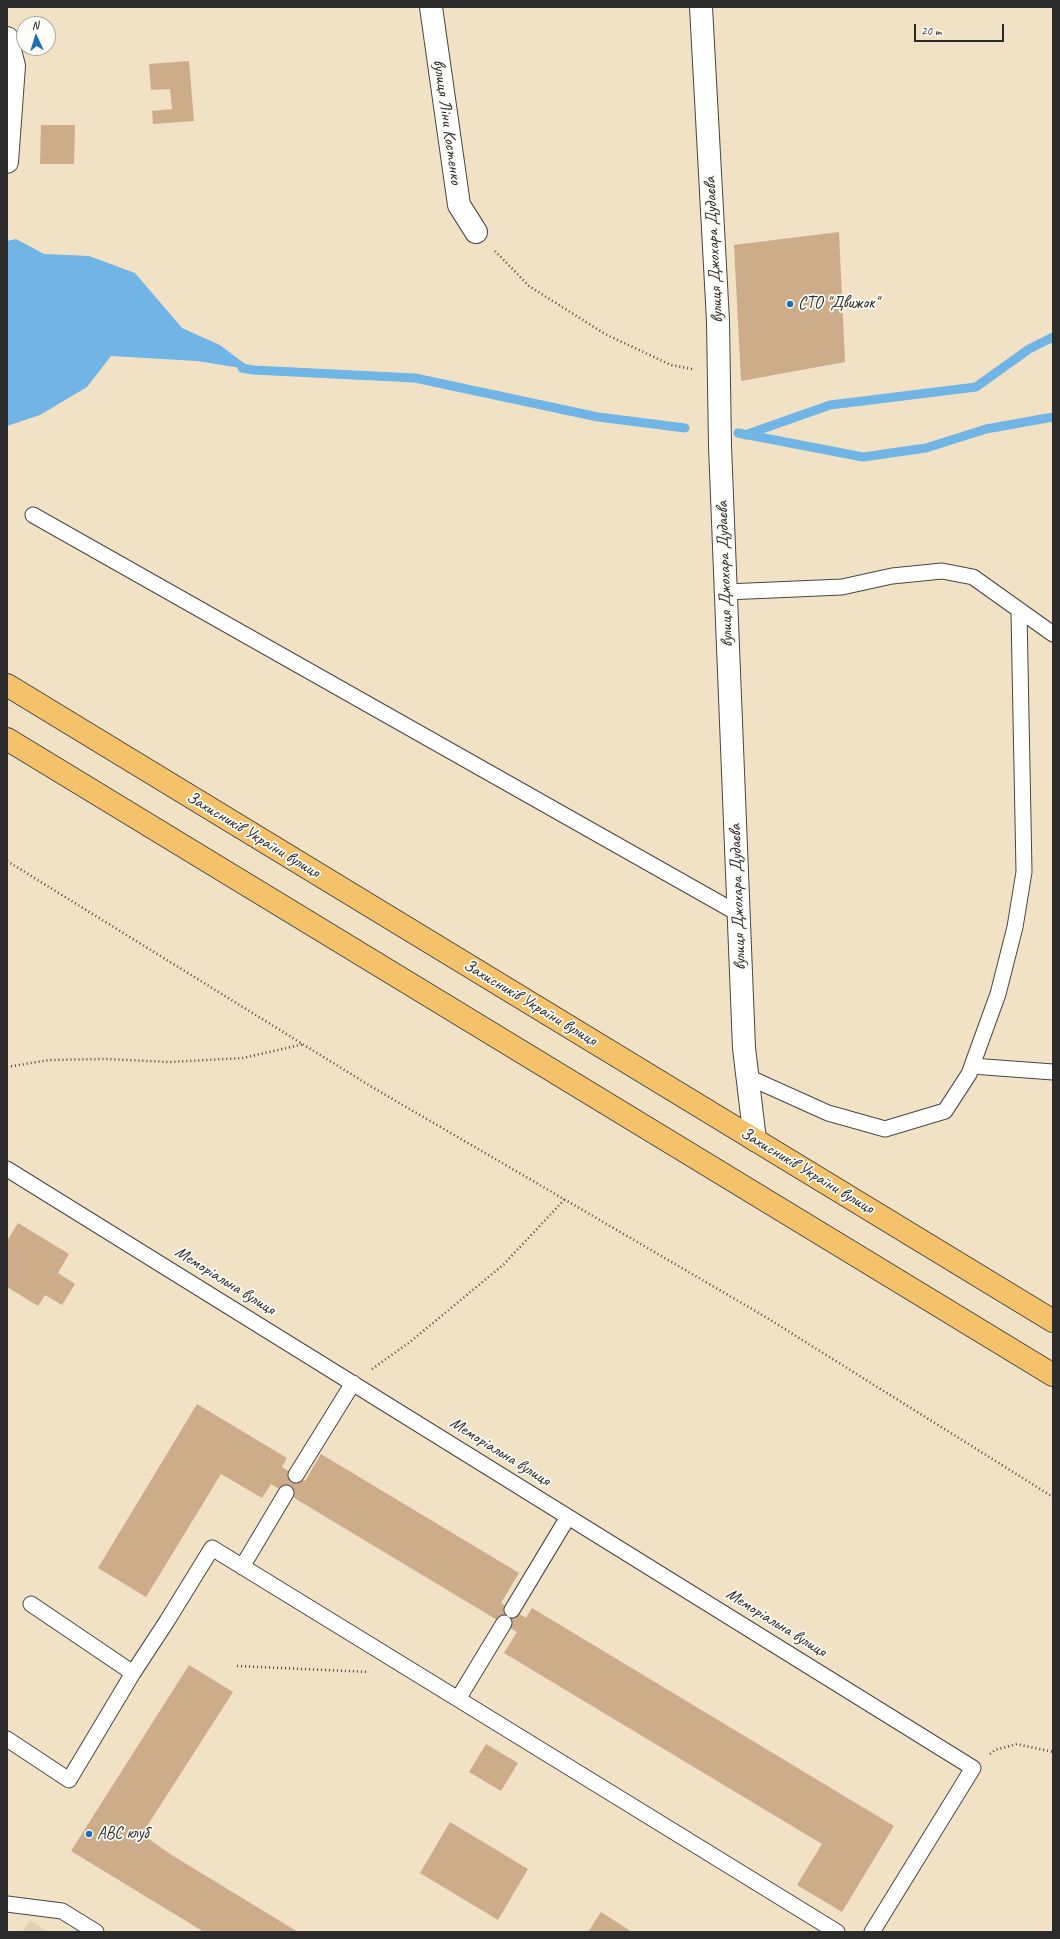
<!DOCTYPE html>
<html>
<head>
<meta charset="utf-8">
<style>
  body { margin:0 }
  #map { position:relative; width:1060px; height:1939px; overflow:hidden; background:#f1e2c5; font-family:Caveat,sans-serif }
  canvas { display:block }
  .frame { position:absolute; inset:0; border:8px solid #2b2b2b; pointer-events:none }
  .north { position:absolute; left:16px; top:16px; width:40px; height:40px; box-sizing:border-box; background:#fdfcf7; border:1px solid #a9a8a5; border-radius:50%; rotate:356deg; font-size:11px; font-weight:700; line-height:16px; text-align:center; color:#2b2b2b }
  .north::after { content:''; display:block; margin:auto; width:14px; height:18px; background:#1f6fb2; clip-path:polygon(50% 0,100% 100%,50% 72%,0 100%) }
  .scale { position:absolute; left:914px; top:24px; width:90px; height:18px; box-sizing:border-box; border:2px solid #2b2b2b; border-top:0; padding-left:5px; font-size:12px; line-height:14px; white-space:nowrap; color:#2b2b2b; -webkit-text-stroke:3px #fdfcf7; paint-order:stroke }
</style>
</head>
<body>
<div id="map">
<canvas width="1060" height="1939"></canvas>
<div class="frame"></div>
<div class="north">N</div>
<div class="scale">20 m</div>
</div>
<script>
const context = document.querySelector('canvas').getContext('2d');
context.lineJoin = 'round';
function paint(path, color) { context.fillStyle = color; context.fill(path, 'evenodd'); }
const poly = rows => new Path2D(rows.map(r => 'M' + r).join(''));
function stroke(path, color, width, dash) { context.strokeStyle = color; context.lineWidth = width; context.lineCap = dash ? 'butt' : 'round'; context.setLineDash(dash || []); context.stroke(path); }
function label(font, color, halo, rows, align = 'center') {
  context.font = font + ' Caveat,sans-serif'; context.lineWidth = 3.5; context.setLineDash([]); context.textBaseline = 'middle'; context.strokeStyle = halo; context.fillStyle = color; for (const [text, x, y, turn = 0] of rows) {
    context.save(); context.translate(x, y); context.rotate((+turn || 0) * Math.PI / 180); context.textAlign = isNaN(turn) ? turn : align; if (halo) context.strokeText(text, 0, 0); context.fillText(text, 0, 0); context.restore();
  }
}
const built = poly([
  [30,1920,48,1932,22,1932]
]);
const water = poly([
  [16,239,44,254,89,256,135,273,182,328,220,345,253,370,197,361,111,356,87,387,40,415,7,426,7,241]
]);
const stream = poly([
  [242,368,253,370,415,378,598,417,685,428],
  [738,433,863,457,926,448,986,429,1053,417],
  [745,435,830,405,976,387,1029,349,1053,337]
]);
const building = poly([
  [189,61,194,121,153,124,152,111,172,109,170,89,151,90,149,64],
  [41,125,75,125,74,164,40,164],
  [839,232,845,362,741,381,734,245],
  [18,1223,69,1254,58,1273,75,1284,62,1305,45,1295,38,1306,7,1287,7,1241],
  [197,1404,287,1458,282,1467,305,1481,321,1454,519,1573,501,1603,526,1618,532,1608,894,1826,842,1912,797,1885,822,1844,504,1653,517,1632,271,1484,262,1498,221,1474,146,1597,98,1568],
  [189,1665,233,1692,142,1834,170,1854,298,1932,204,1932,71,1851],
  [486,1744,518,1763,501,1791,469,1772],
  [450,1822,528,1869,498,1920,420,1873],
  [601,1912,632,1932,588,1932]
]);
const path = poly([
  [495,251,529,286,605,334,671,365,692,369],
  [7,861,372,1087,764,1316,1053,1497],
  [7,1067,49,1060,105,1059,170,1062,243,1058,304,1044],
  [372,1369,410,1342,503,1265,565,1199],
  [237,1666,369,1672],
  [990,1754,995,1750,1017,1744,1053,1752]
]);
const lane = poly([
  [33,515,739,914],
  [726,592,842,587,892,576,942,571,973,577,1053,634],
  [972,1066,1053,1072],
  [748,1077,828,1113,885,1129,945,1111,969,1074,998,994,1015,927,1024,872,1019,612],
  [7,1169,973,1768,872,1932],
  [296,1475,353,1383],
  [242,1567,286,1493],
  [31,1604,133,1673],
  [512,1610,568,1517],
  [458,1699,837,1932],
  [7,1739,69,1780,133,1673,167,1621,212,1548,458,1699,504,1623],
  [7,1904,62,1911,96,1932]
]);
const street = poly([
  [431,7,459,205,476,232],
  [701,7,718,321,720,446,744,1048,755,1140],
  [7,38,14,66,7,162]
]);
const highway = poly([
  [7,685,1053,1321],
  [7,739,1053,1375]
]);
const markers = [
  [790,304,4,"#1f6fb2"],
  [89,1834,4,"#1f6fb2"]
];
const streetNames = [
  ["вулиця Ліни Костенко",447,122,82],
  ["вулиця Джохара Дудаєва",714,250,-93],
  ["вулиця Джохара Дудаєва",725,574,-92],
  ["Захисників України вулиця",253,835,31],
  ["вулиця Джохара Дудаєва",738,897,-92],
  ["Захисників України вулиця",530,1003,31],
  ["Захисників України вулиця",807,1171,31],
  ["Меморіальна вулиця",225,1281,32],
  ["Меморіальна вулиця",500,1452,32],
  ["Меморіальна вулиця",776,1623,32]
];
const poiNames = [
  ["СТО \"Движок\"",798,304],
  ["ABC клуб",97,1834]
];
paint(built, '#e1d2b4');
paint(water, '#70b5e6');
stroke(stream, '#70b5e6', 9);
paint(building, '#cdac8a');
stroke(lane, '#494642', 17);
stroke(street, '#494642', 24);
stroke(highway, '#494642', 24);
stroke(path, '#494642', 2.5, [1, 3]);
stroke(lane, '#fff', 15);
stroke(street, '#fff', 22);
stroke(highway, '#f3c26a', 22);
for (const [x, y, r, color] of markers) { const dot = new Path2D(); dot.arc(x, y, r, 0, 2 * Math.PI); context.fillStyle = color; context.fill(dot); stroke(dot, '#fdfcf7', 1.5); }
label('17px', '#2b2b2b', '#fdfcf7', streetNames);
label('17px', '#2b2b2b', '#fdfcf7', poiNames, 'left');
</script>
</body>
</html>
